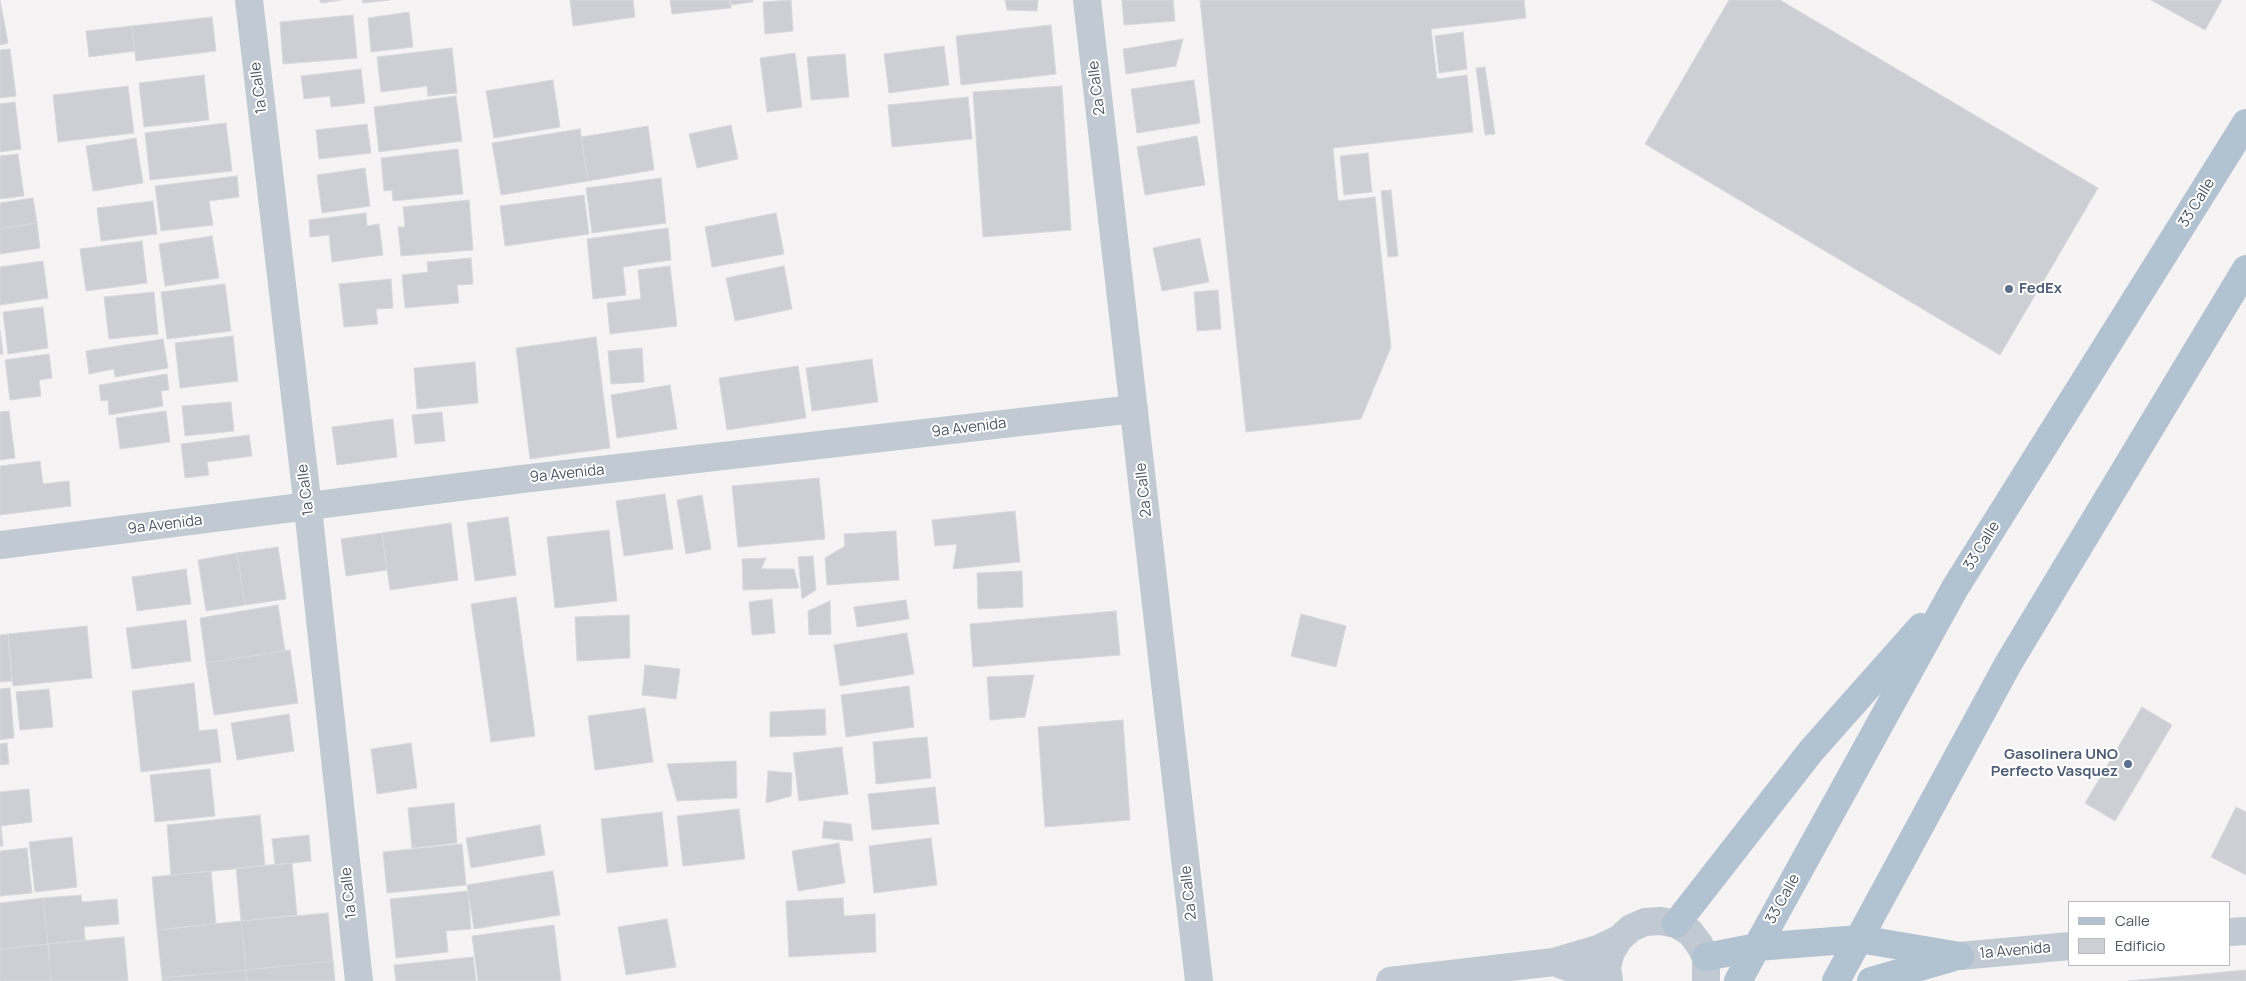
<!DOCTYPE html>
<html>
<head>
<meta charset="utf-8">
<style>
  body { margin:0 }
  #map { position:relative; width:2246px; height:981px; overflow:hidden; background:#f5f3f3; font-family:Manrope,sans-serif }
  canvas { display:block }
  .legend { position:absolute; left:2068px; top:901px; width:162px; height:65px; box-sizing:border-box; background:#fff; border:1px solid #b7bbc0; margin:0; padding:6px 9px; list-style:none; font-size:15px; color:#4a5661 }
  .legend li { display:flex; align-items:center; gap:10px; height:25px }
  .legend b { width:25px; border:1px solid #b7bbc0 }
</style>
</head>
<body>
<div id="map">
<canvas width="2246" height="981"></canvas>
<ul class="legend">
<li><b style="height:6px;background:#b3c2d1"></b>Calle</li>
<li><b style="height:14px;background:#cdcfd5"></b>Edificio</li>
</ul>
</div>
<script>
const context = document.querySelector('canvas').getContext('2d');
context.lineJoin = 'round';
function paint(path, color) { context.fillStyle = color; context.fill(path, 'evenodd'); }
const poly = rows => new Path2D(rows.map(r => 'M' + r).join(''));
function stroke(path, color, width, dash) { context.strokeStyle = color; context.lineWidth = width; context.lineCap = dash ? 'butt' : 'round'; context.setLineDash(dash || []); context.stroke(path); }
function label(font, color, halo, rows, align = 'center') {
  context.font = font + ' Manrope,sans-serif'; context.lineWidth = 4; context.setLineDash([]); context.textBaseline = 'middle'; context.strokeStyle = halo; context.fillStyle = color; for (const [text, x, y, turn = 0] of rows) {
    context.save(); context.translate(x, y); context.rotate((+turn || 0) * Math.PI / 180); context.textAlign = isNaN(turn) ? turn : align; if (halo) context.strokeText(text, 0, 0); context.fillText(text, 0, 0); context.restore();
  }
}
const building = poly([
  [0,0,8,43,0,45,0,0],
  [320,0,341,0,321,3,320,0],
  [362,0,390,0,363,3,362,0],
  [570,0,633,0,635,17,573,26,570,0],
  [670,0,731,0,731,8,672,14,670,0],
  [730,0,753,0,753,2,730,5,730,0],
  [791,0,793,31,765,34,763,2,791,0],
  [1005,0,1038,0,1037,11,1007,10,1005,0],
  [1122,0,1173,0,1175,21,1124,25,1122,0],
  [1200,0,1524,0,1526,18,1431,29,1437,79,1467,75,1473,132,1333,148,1338,201,1375,197,1391,347,1361,419,1246,432,1200,0],
  [1729,0,1780,0,2098,188,2000,355,1645,144,1729,0],
  [2151,0,2222,0,2205,30,2151,0],
  [409,12,413,47,371,52,368,18,409,12],
  [353,15,357,58,283,64,280,22,353,15],
  [212,17,216,51,136,61,132,26,212,17],
  [1051,25,1056,74,961,85,956,36,1051,25],
  [132,26,135,51,89,57,86,31,132,26],
  [1463,32,1467,69,1439,73,1435,36,1463,32],
  [1183,39,1176,66,1126,74,1123,49,1183,39],
  [944,46,949,85,889,93,884,54,944,46],
  [452,48,457,93,428,96,427,86,381,92,377,57,452,48],
  [10,49,16,96,0,98,0,50,10,49],
  [795,53,802,107,767,112,760,58,795,53],
  [845,54,849,97,811,100,807,57,845,54],
  [1485,67,1495,134,1485,135,1476,68,1485,67],
  [361,69,365,103,331,107,330,96,304,99,301,76,361,69],
  [204,75,209,120,144,127,139,83,204,75],
  [553,80,560,127,494,138,486,91,553,80],
  [1194,80,1200,123,1137,133,1131,89,1194,80],
  [128,86,134,133,58,142,53,95,128,86],
  [1062,86,1071,230,983,237,973,92,1062,86],
  [456,96,462,141,379,152,374,107,456,96],
  [968,97,972,139,892,147,888,105,968,97],
  [15,102,21,149,0,152,0,104,15,102],
  [226,123,232,171,150,180,145,133,226,123],
  [367,124,371,153,319,159,316,130,367,124],
  [731,125,738,159,697,168,689,134,731,125],
  [648,126,654,170,588,181,581,137,648,126],
  [580,129,588,181,501,195,492,143,580,129],
  [1197,136,1205,185,1145,195,1137,147,1197,136],
  [136,138,143,183,93,191,86,146,136,138],
  [458,149,463,194,393,201,392,190,384,191,381,158,458,149],
  [1368,153,1372,192,1344,195,1340,156,1368,153],
  [18,154,24,196,0,199,0,156,18,154],
  [365,168,370,206,322,213,317,175,365,168],
  [237,176,239,197,209,201,213,225,161,231,155,186,237,176],
  [661,178,666,223,592,233,586,188,661,178],
  [1391,190,1398,256,1388,257,1381,191,1391,190],
  [584,195,589,234,505,246,500,206,584,195],
  [33,198,37,223,0,229,0,203,33,198],
  [469,200,473,250,401,256,398,227,405,227,403,207,469,200],
  [153,201,157,234,101,241,97,208,153,201],
  [366,213,367,226,379,224,383,255,332,262,329,235,310,237,309,220,366,213],
  [776,213,784,254,712,267,705,227,776,213],
  [37,223,40,248,0,254,0,229,37,223],
  [668,228,671,260,623,267,626,295,593,299,587,239,668,228],
  [212,236,219,278,165,286,159,244,212,236],
  [1200,238,1209,282,1162,291,1153,248,1200,238],
  [142,241,147,283,86,291,80,249,142,241],
  [471,258,473,284,457,285,459,303,405,308,402,275,428,272,427,262,471,258],
  [43,261,48,298,0,305,0,267,43,261],
  [670,266,677,326,610,334,607,303,641,299,638,270,670,266],
  [784,266,792,309,735,321,726,278,784,266],
  [391,279,393,308,376,309,378,324,344,327,339,284,391,279],
  [225,284,231,331,167,339,161,292,225,284],
  [1218,290,1221,329,1197,331,1194,292,1218,290],
  [154,292,158,334,109,339,104,297,154,292],
  [43,307,48,348,8,354,3,312,43,307],
  [0,330,3,354,0,354,0,330],
  [233,336,238,381,180,388,175,343,233,336],
  [596,337,610,448,530,459,516,348,596,337],
  [163,339,168,368,115,377,114,369,89,374,86,351,163,339],
  [642,348,644,382,611,384,608,351,642,348],
  [49,354,52,378,39,380,41,396,10,400,5,360,49,354],
  [872,359,878,402,812,411,806,368,872,359],
  [475,362,478,403,417,409,414,368,475,362],
  [798,366,806,418,727,430,719,378,798,366],
  [167,374,169,390,161,391,163,406,109,415,108,400,101,401,99,385,167,374],
  [670,385,677,429,617,438,611,395,670,385],
  [231,402,234,431,185,436,182,406,231,402],
  [9,411,15,458,0,460,0,412,9,411],
  [166,411,170,442,120,449,116,418,166,411],
  [442,412,445,441,415,444,412,415,442,412],
  [393,419,397,457,337,465,332,427,393,419],
  [249,435,252,456,207,462,209,475,185,478,181,444,249,435],
  [40,461,43,484,69,481,71,506,0,515,0,466,40,461],
  [819,478,825,539,738,547,732,486,819,478],
  [665,494,673,549,624,556,616,501,665,494],
  [702,495,711,549,686,554,677,500,702,495],
  [1015,511,1020,562,953,569,957,544,935,546,932,520,1015,511],
  [508,517,516,575,475,581,467,523,508,517],
  [451,523,458,580,390,590,382,533,451,523],
  [609,530,617,601,555,608,547,537,609,530],
  [896,531,899,580,827,585,825,558,845,546,844,534,896,531],
  [382,533,387,570,346,576,341,539,382,533],
  [278,547,286,599,245,605,237,553,278,547],
  [237,553,245,605,206,611,198,560,237,553],
  [813,556,816,590,802,599,798,557,813,556],
  [766,558,761,569,794,569,799,588,743,590,742,559,766,558],
  [186,569,191,604,137,611,132,577,186,569],
  [1022,571,1023,607,978,609,977,573,1022,571],
  [516,597,535,736,491,742,471,604,516,597],
  [772,599,775,633,752,635,749,602,772,599],
  [906,600,909,619,857,627,854,607,906,600],
  [830,601,831,634,809,635,808,611,830,601],
  [278,605,285,651,206,663,200,618,278,605],
  [1116,611,1120,655,973,667,970,624,1116,611],
  [1301,614,1346,626,1336,667,1291,656,1301,614],
  [629,615,630,658,577,661,575,617,629,615],
  [186,620,191,661,132,669,126,628,186,620],
  [87,626,92,678,13,686,8,634,87,626],
  [907,633,914,674,840,686,834,645,907,633],
  [8,634,12,681,0,682,0,635,8,634],
  [290,650,298,703,214,715,206,663,290,650],
  [645,665,680,669,676,699,642,695,645,665],
  [1034,675,1025,717,990,720,987,677,1034,675],
  [194,683,199,731,217,729,221,762,141,772,132,691,194,683],
  [909,686,914,727,846,737,841,695,909,686],
  [10,688,14,738,0,740,0,689,10,688],
  [49,689,53,727,20,730,16,692,49,689],
  [2142,707,2172,725,2115,821,2085,803,2142,707],
  [645,708,653,762,595,770,588,716,645,708],
  [825,709,826,735,770,737,770,712,825,709],
  [289,714,294,751,237,760,231,723,289,714],
  [1123,720,1130,820,1045,827,1038,727,1123,720],
  [927,737,931,778,876,784,873,742,927,737],
  [7,743,9,764,0,765,0,744,7,743],
  [411,743,417,788,377,794,371,749,411,743],
  [842,747,848,794,799,801,793,753,842,747],
  [736,761,737,798,677,801,667,764,736,761],
  [210,769,215,816,155,822,150,775,210,769],
  [768,771,792,773,791,796,766,803,768,771],
  [935,787,939,824,872,830,868,794,935,787],
  [29,789,32,822,1,826,3,846,0,846,0,792,29,789],
  [454,803,457,843,412,848,408,808,454,803],
  [2236,807,2246,812,2246,875,2211,857,2236,807],
  [739,809,745,859,683,866,677,816,739,809],
  [662,812,668,866,607,873,601,819,662,812],
  [260,815,265,866,171,875,167,825,260,815],
  [824,821,851,824,853,841,822,838,824,821],
  [540,825,545,855,471,868,466,838,540,825],
  [309,835,311,861,275,865,272,839,309,835],
  [72,837,77,887,35,892,29,842,72,837],
  [931,838,937,885,874,893,869,846,931,838],
  [839,843,845,883,798,891,792,851,839,843],
  [462,844,466,885,387,893,383,852,462,844],
  [27,848,32,893,0,896,0,851,27,848],
  [292,863,297,915,241,921,236,868,292,863],
  [211,871,216,924,157,930,152,877,211,871],
  [553,871,560,915,474,929,467,885,553,871],
  [468,891,471,929,446,931,448,952,396,958,390,899,468,891],
  [81,895,82,902,117,899,119,924,84,927,85,940,48,944,43,898,81,895],
  [43,898,48,944,0,949,0,903,43,898],
  [843,898,844,916,875,914,876,952,789,957,786,901,843,898],
  [328,913,333,961,246,970,241,921,328,913],
  [667,919,676,967,626,975,618,927,667,919],
  [241,921,246,970,162,978,157,930,241,921],
  [554,925,561,981,478,981,472,936,554,925],
  [124,937,128,981,51,981,48,944,124,937],
  [48,944,51,981,0,981,0,949,48,944],
  [473,957,476,981,396,981,394,965,473,957],
  [333,961,335,981,247,981,246,970,333,961],
  [246,970,247,981,162,981,162,978,246,970],
  [2246,970,2246,981,2128,981,2246,970]
]);
const street = poly([
  [249,0,308,508,359,981],
  [1087,0,1199,981],
  [0,545,522,479,1134,409],
  [2230,932,2246,931],
  [1960,956,2070,946],
  [1554,962,1576,970,1594,981],
  [1390,981,1554,962,1598,949,1619,939],
  [1609,981,1607,967,1611,952,1619,939,1631,928,1645,922,1661,921,1676,924,1690,932,1699,944,1706,957,1706,981]
]);
const primary = poly([
  [1676,924,1811,751,1921,627],
  [1706,957,1757,947,1859,939,1960,956],
  [1738,981,1955,588,2246,123],
  [1836,981,2008,664,2246,269],
  [1871,981,1951,958]
]);
const markers = [
  [2009,289,5,"#5c6f8a"],
  [2128,764,5,"#5c6f8a"]
];
const streetNames = [
  ["1a Calle",259,88,-97],
  ["2a Calle",1097,88,-97],
  ["33 Calle",2197,203,-58],
  ["9a Avenida",969,428,-7],
  ["9a Avenida",567,474,-6],
  ["1a Calle",306,490,-97],
  ["2a Calle",1144,490,-96],
  ["9a Avenida",165,525,-7],
  ["33 Calle",1982,546,-58],
  ["1a Calle",349,893,-96],
  ["2a Calle",1189,893,-96],
  ["33 Calle",1783,899,-61],
  ["1a Avenida",2015,951,-5]
];
const serviceNames = [
  ["FedEx",2019,289],
  ["Gasolinera UNO",2118,755,"right"],
  ["Perfecto Vasquez",2118,772,"right"]
];
paint(building, '#cdcfd5');
stroke(building, '#d7d9de', 1);
stroke(street, '#c1cad2', 28);
stroke(primary, '#b3c2d1', 28);
for (const [x, y, r, color] of markers) { const dot = new Path2D(); dot.arc(x, y, r, 0, 2 * Math.PI); context.fillStyle = color; context.fill(dot); stroke(dot, '#fff', 2); }
label('15px', '#4a5661', '#fff', streetNames);
label('bold 15px', '#4e5e75', '#fff', serviceNames, 'left');
</script>
</body>
</html>
